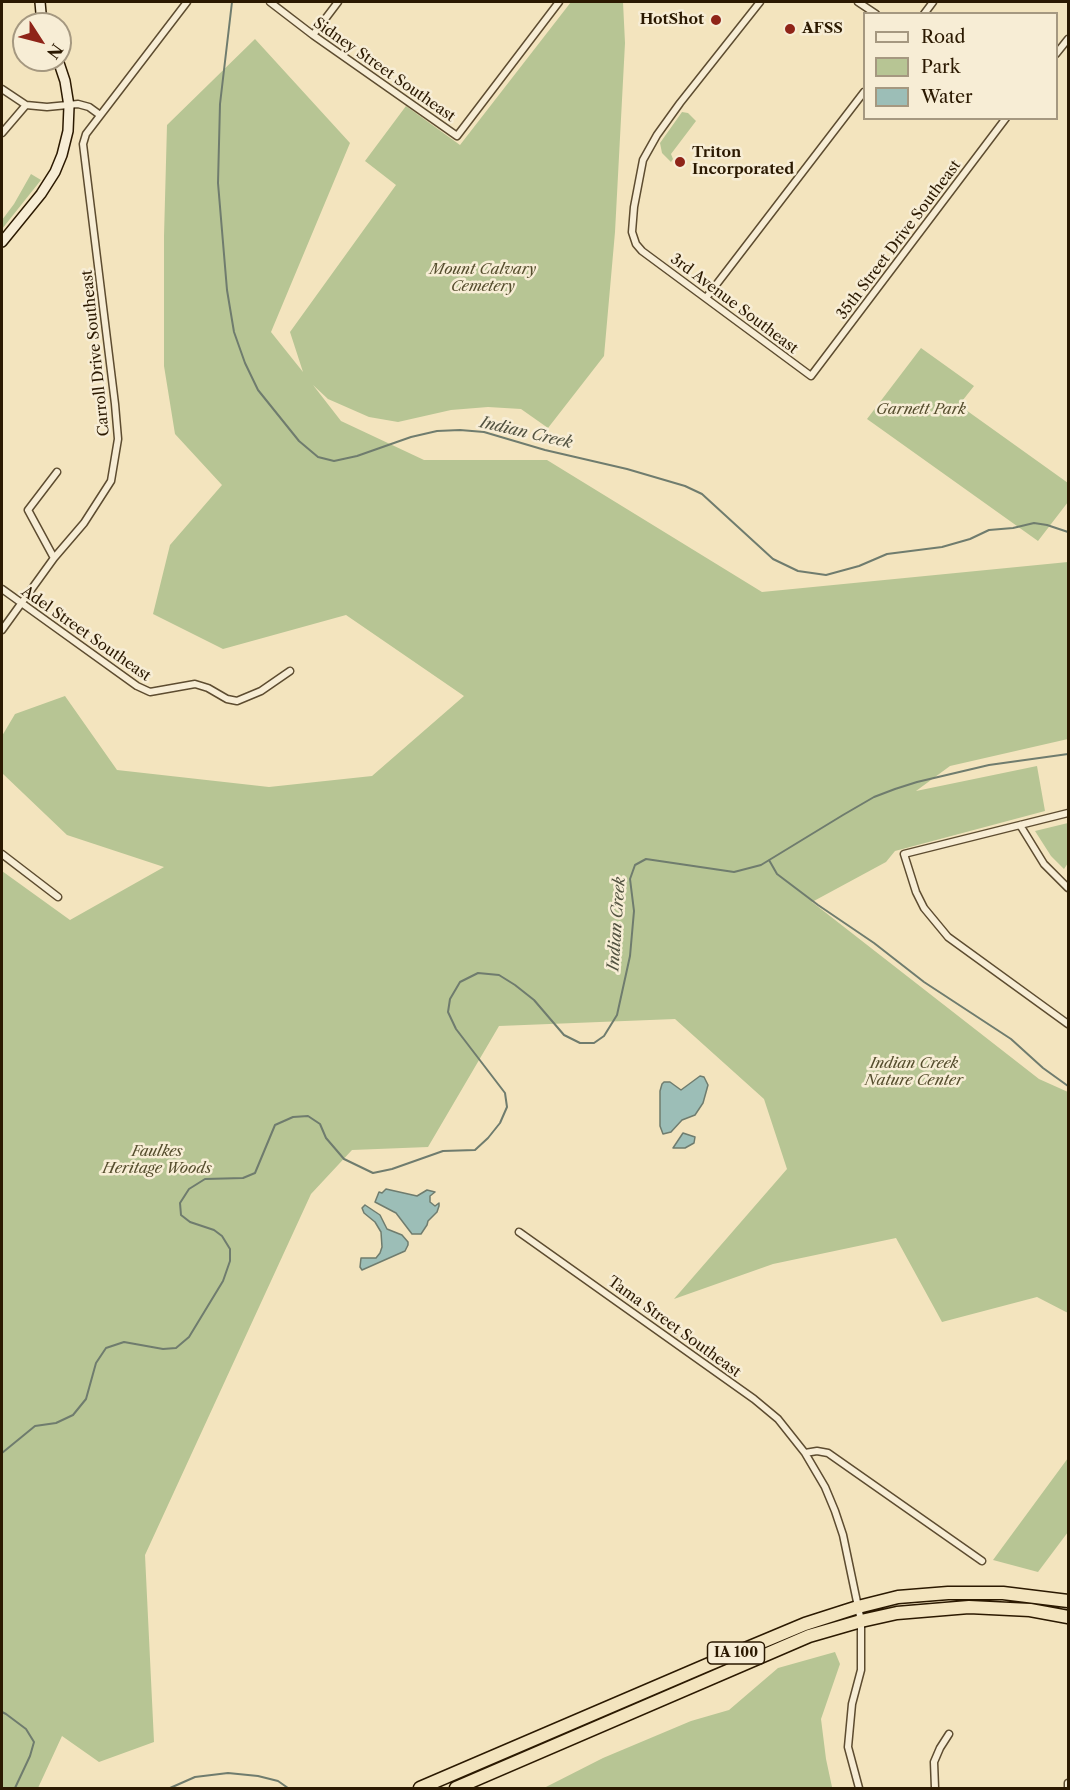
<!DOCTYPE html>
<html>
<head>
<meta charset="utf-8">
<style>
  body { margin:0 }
  #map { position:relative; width:1070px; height:1790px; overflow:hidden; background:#f3e4be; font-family:"Libre Caslon Text",serif }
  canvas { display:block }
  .frame { position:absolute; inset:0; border:3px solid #2b1901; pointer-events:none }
  .legend { position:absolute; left:863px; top:12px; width:195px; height:108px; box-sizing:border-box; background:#f7edd5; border:2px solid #a59880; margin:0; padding:8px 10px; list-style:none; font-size:18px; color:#2b1901 }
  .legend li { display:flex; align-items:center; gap:12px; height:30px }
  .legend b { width:30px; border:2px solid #a59880 }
  .north { position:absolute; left:12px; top:12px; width:60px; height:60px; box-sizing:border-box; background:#f7edd5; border:2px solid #a59880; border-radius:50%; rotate:126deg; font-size:16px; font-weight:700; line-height:24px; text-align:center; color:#2b1901 }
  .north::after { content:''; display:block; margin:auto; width:21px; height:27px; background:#8f2418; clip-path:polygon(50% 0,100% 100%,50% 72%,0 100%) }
</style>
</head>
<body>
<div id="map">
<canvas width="1070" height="1790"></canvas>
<div class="frame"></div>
<ul class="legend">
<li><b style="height:8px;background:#f7edd5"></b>Road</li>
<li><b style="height:16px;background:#b7c594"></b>Park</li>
<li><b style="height:16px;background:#9cbeb7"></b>Water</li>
</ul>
<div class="north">N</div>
</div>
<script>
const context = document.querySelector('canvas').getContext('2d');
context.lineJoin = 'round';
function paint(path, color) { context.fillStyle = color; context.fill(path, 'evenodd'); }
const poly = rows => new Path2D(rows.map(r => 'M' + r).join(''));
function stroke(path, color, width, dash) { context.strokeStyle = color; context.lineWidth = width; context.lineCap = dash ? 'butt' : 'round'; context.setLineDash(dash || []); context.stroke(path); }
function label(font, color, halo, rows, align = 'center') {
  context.font = font + ' "Libre Caslon Text",serif'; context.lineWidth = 5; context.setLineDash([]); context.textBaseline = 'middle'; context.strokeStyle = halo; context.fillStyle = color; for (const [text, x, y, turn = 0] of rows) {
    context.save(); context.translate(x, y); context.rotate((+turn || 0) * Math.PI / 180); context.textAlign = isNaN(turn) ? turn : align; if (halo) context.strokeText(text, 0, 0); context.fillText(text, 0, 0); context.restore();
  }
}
const green = poly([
  [571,2,623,2,625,43,615,232,604,356,548,428,521,409,488,407,451,410,398,422,369,417,328,399,313,385,341,421,424,460,547,460,762,592,1068,562,1068,739,950,766,916,791,1037,766,1045,811,895,851,886,862,812,902,1039,1079,1068,1092,1068,1313,1037,1297,942,1322,896,1238,773,1264,674,1299,787,1169,764,1099,675,1019,499,1026,428,1147,352,1150,311,1194,145,1555,154,1742,99,1762,62,1736,38,1788,2,1788,2,871,70,920,164,867,67,835,2,773,2,736,15,714,65,696,117,770,269,787,372,776,464,696,346,615,223,649,153,614,170,545,222,485,175,434,164,366,164,236,167,125,255,39,350,143,271,332,303,372,290,332,396,185,365,161,406,106,460,145],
  [682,112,688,113,696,121,671,154,673,159,671,162,662,153,660,143],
  [31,174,41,180,2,229,2,220,14,204],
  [921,348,974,386,959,405,1068,483,1068,502,1038,541,867,419],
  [1068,823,1068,863,1064,869,1051,856,1035,831],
  [1068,1458,1068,1532,1038,1572,993,1560],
  [835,1652,840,1664,821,1719,826,1759,832,1787,831,1788,544,1788,603,1758,691,1721,729,1710,778,1668]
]);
const water = poly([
  [700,1076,704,1077,708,1085,703,1103,695,1115,682,1120,671,1132,663,1134,660,1126,660,1091,662,1084,664,1082,670,1082,681,1090,700,1076],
  [683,1133,695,1137,694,1143,685,1148,673,1148,683,1133],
  [386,1189,417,1196,427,1190,435,1192,430,1196,430,1202,435,1206,439,1203,439,1206,437,1212,428,1221,427,1225,421,1234,412,1234,396,1213,375,1202,379,1192,382,1193,386,1189],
  [365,1205,380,1215,387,1229,402,1235,408,1242,408,1245,405,1251,362,1270,360,1267,361,1258,376,1258,380,1253,382,1247,381,1232,375,1222,364,1213,362,1208,365,1205]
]);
const stream = poly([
  [232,2,220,104,218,183,227,290,234,332,245,363,258,390,299,441,318,457,334,461,357,456,411,437,437,431,460,430,484,432,545,450,627,469,685,486,702,494,773,559,798,571,826,575,859,566,887,554,942,547,970,539,989,530,1013,528,1034,523,1047,525,1068,532],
  [769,860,777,874,818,905,874,943,924,982,1011,1039,1043,1068,1068,1086],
  [2,1453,35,1426,56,1423,73,1415,86,1399,96,1363,106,1348,124,1342,163,1349,176,1348,189,1337,223,1281,230,1261,230,1249,222,1236,214,1230,190,1222,181,1215,180,1203,189,1189,205,1179,243,1178,255,1173,275,1125,293,1117,308,1116,320,1124,326,1138,344,1159,373,1173,392,1169,443,1151,475,1150,488,1138,500,1123,507,1107,505,1093,456,1029,448,1012,450,999,460,982,478,973,499,975,515,985,534,1000,564,1035,580,1043,594,1043,604,1036,617,1015,630,956,634,911,630,879,635,865,646,859,734,872,761,865,843,815,874,797,895,789,917,782,989,765,1068,754],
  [2,1712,6,1714,26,1729,34,1742,30,1756,15,1788],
  [170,1788,195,1777,228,1773,258,1776,278,1781,288,1788]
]);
const street = poly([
  [270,2,313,35,457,136,559,2],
  [760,2,680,103,657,135,643,160,634,207,632,232,636,244,642,251,811,376,1006,118],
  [858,2,876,14],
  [924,14,933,2],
  [313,35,338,2],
  [1056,54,1068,39],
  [2,89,26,105,47,107,78,104,89,107,100,115],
  [2,133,26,105],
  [706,298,864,92],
  [54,558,28,510,57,472],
  [2,589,137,686,150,692,195,684,208,688,227,699,237,701,261,691,290,671],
  [2,630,54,558,84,523,111,481,118,439,115,404,83,144,86,134,187,2],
  [1068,813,904,854,916,892,924,908,948,937,1068,1024],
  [1020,825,1044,864,1068,888],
  [2,854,58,897],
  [519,1232,754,1399,778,1419,805,1453,817,1451,828,1453,982,1561],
  [805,1453,825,1487,835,1511,843,1535,861,1621,861,1670,852,1704,848,1747,859,1788],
  [935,1788,934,1762,940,1748,949,1734],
  [1068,1788,1068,1783]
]);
const secondary = poly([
  [40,2,42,24],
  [2,242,41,194,55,172,62,155,68,131,69,106,65,81,58,60]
]);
const highway = poly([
  [420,1788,707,1665,805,1624,858,1607,898,1597,948,1593,1003,1593,1068,1601],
  [456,1788,809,1636,861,1621,897,1613,969,1607,1030,1610,1068,1617]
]);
const markers = [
  [716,20,6,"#8f2418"],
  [790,29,6,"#8f2418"],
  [680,162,6,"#8f2418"]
];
const shields = [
  [736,1653,57]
];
const shieldNames = [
  ["IA 100",736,1653]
];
const poiNames = [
  ["HotShot",704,20,"right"],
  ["AFSS",802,29],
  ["Triton",692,153],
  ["Incorporated",692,170]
];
const streetNames = [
  ["Sidney Street Southeast",384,70,35],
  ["35th Street Drive Southeast",899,240,-53],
  ["3rd Avenue Southeast",734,304,37],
  ["Carroll Drive Southeast",96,353,-96],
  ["Adel Street Southeast",86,634,35],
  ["Tama Street Southeast",674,1327,36]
];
const parkNames = [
  ["Mount Calvary",483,270],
  ["Cemetery",483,287],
  ["Garnett Park",921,410],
  ["Indian Creek",914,1064],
  ["Nature Center",914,1081],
  ["Faulkes",157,1152],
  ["Heritage Woods",157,1169]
];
const waterNames = [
  ["Indian Creek",526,433,13],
  ["Indian Creek",617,924,-86]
];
paint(green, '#b7c594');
paint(water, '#9cbeb7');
stroke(water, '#6f7c6e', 1.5);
stroke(stream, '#6f7c6e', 2);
stroke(street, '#5d4c30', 9);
stroke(secondary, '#2b1901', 12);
stroke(highway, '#2b1901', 15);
stroke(street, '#f7edd5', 6);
stroke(secondary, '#f7edd5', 9);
stroke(highway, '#f3e4be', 12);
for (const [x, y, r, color] of markers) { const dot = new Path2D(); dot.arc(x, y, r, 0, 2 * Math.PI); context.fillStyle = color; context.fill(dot); stroke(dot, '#f7edd5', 2); }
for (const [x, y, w] of shields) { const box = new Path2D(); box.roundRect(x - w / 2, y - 11, w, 22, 4.5); context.fillStyle = '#f7edd5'; context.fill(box); stroke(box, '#2b1901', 1.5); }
label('bold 14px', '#2b1901', null, shieldNames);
label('bold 15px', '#2b1901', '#f7edd5', poiNames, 'left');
label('15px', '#2b1901', '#f7edd5', streetNames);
label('italic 15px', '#554d2d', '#f7edd5', parkNames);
label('italic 16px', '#535341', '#f7edd5', waterNames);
</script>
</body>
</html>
